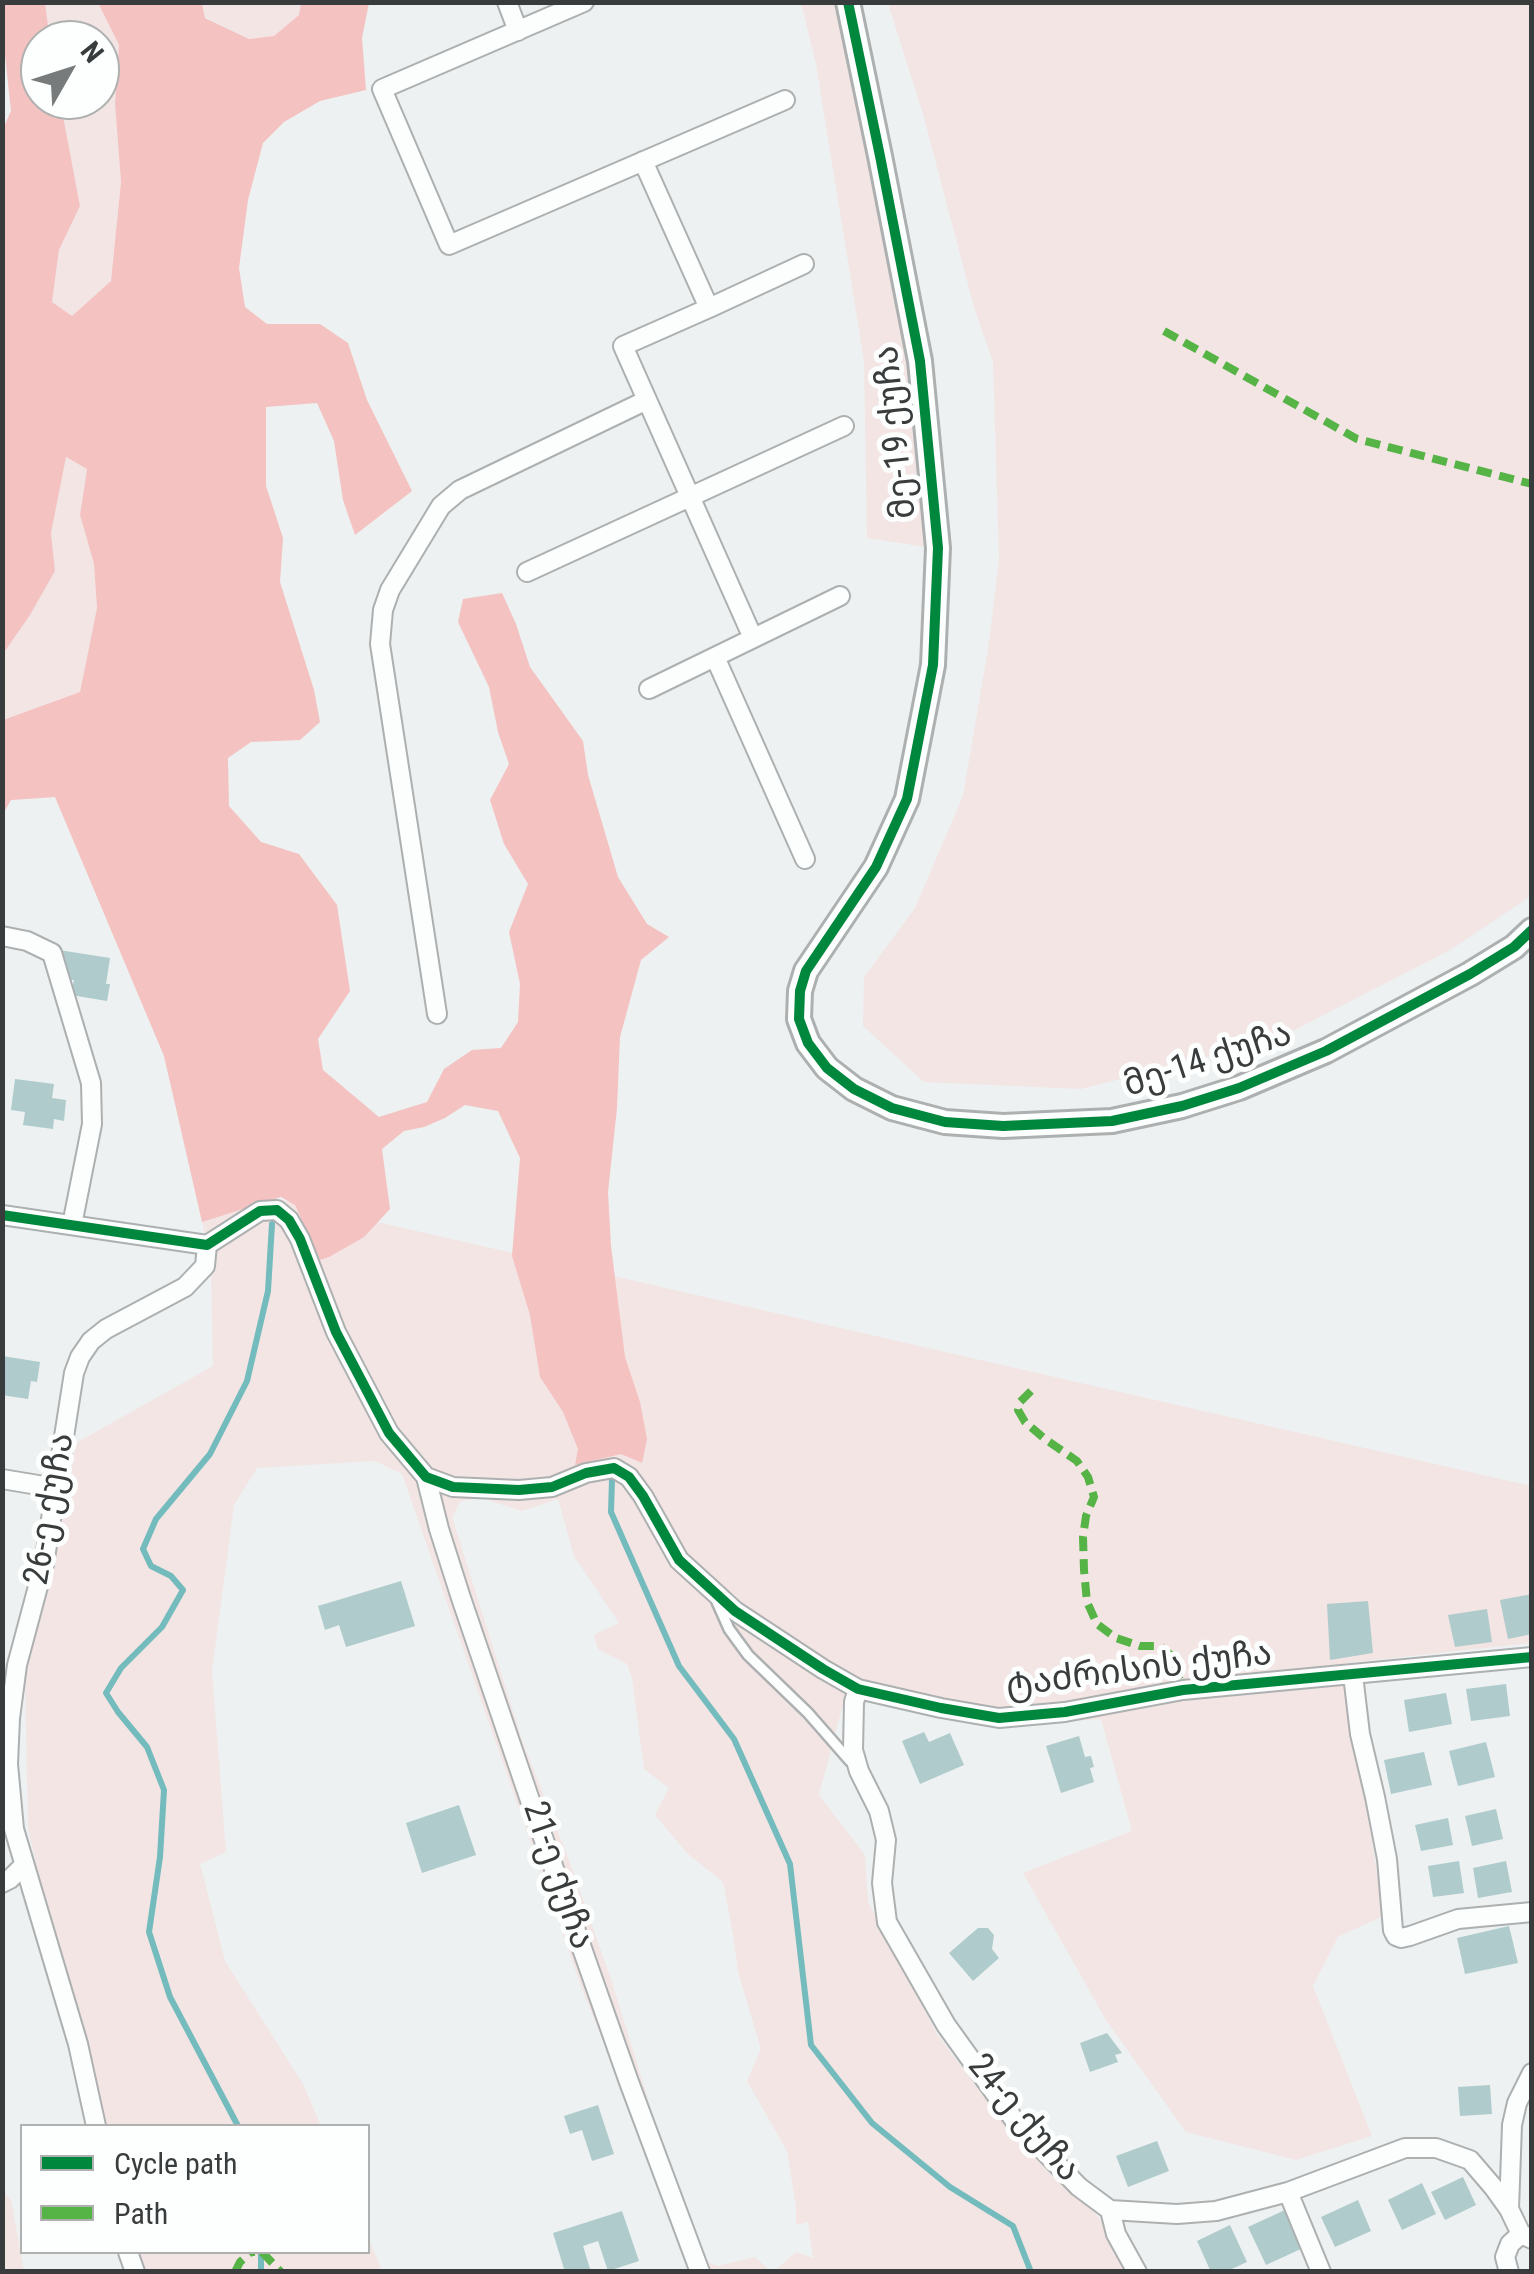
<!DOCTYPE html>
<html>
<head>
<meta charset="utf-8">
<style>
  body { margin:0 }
  #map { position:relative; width:1534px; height:2274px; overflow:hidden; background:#edf1f1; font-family:"Roboto Condensed",sans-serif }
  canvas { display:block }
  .frame { position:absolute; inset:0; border:5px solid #393c3c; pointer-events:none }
  .legend { position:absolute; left:20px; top:2124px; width:350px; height:130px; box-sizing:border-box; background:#fdffff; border:2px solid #afb1b1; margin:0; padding:12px 18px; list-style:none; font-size:30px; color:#393c3c }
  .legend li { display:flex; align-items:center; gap:20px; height:50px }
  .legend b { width:50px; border:2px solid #afb1b1 }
  .north { position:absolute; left:20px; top:20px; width:100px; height:100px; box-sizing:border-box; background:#fdffff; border:2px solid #afb1b1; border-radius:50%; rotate:51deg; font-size:28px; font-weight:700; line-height:40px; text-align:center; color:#393c3c }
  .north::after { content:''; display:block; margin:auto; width:35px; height:45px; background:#787b7b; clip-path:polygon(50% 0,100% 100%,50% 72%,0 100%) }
</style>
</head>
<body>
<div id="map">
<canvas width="1534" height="2274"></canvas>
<div class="frame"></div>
<ul class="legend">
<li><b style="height:12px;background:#00873e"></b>Cycle path</li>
<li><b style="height:12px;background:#56b346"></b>Path</li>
</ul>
<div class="north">N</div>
</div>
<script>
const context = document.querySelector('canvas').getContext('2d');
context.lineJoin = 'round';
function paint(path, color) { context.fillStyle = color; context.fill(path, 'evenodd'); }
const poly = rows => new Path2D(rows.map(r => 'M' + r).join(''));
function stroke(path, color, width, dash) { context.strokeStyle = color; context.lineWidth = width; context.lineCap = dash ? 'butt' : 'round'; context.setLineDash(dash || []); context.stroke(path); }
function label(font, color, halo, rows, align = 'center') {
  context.font = font + ' "Roboto Condensed","Noto Sans Georgian",sans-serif'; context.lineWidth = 10; context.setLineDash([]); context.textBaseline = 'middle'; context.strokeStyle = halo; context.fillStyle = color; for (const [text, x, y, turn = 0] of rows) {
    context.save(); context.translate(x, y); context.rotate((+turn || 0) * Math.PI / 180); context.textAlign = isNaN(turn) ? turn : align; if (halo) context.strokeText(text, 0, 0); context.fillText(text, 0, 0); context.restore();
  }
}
const green = poly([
  [45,3,98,3,119,45,115,104,121,182,111,281,72,316,52,302,59,250,80,206,60,100,100,100,100,40,50,40],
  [202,3,301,3,299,15,274,37,249,39,205,17],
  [801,3,838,3,911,371,926,547,867,538,864,361,816,64],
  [888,3,1531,3,1531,896,1450,950,1275,1040,1081,1089,924,1082,863,1026,864,977,915,908,963,796,989,643,999,559,993,362,974,307,923,114],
  [65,457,87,469,80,515,94,564,97,608,80,692,3,720,3,654,30,615,55,571,51,533],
  [59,784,268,1197,1531,1486,1531,1643,1346,1663,1383,1916,1338,1937,1313,1986,1372,2136,1296,2160,1186,2132,1106,2020,1023,1873,1132,1831,1101,1719,997,1726,847,1689,819,1795,865,1855,868,1902,937,2034,1009,2129,1087,2203,1124,2250,1136,2271,774,2271,796,2252,813,2258,808,2222,796,2225,796,2208,787,2151,747,2081,761,2049,738,1972,733,1934,723,1882,687,1853,655,1815,669,1788,644,1769,632,1678,627,1664,598,1649,594,1635,619,1623,574,1556,558,1499,522,1511,481,1498,461,1501,452,1517,522,1740,567,1855,612,1982,666,2158,704,2260,717,2266,755,2257,770,2271,695,2271,582,1989,402,1474,375,1461,257,1468,234,1505,212,1671,226,1852,200,1864,225,1961,303,2084,321,2126,99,2126,90,2100,28,1828,25,1682,76,1443,213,1366,211,1278,200,1205,164,1056,55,797,11,800,3,814,3,792],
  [2,2190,11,2200,24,2271,3,2271],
  [368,2237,382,2271,144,2271,138,2252,368,2252]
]);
const forest = poly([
  [3,3,45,3,50,40,40,40,40,100,60,100,80,206,59,250,52,302,72,316,111,281,121,182,115,104,119,45,98,3,202,3,205,18,249,39,274,36,299,15,301,3,369,3,362,38,366,90,320,101,284,122,263,143,248,200,239,268,245,307,267,324,320,324,348,343,367,400,412,491,355,535,343,500,334,441,317,403,266,407,266,486,283,538,280,582,314,690,320,722,300,740,251,742,228,758,229,806,261,842,299,854,337,905,350,991,318,1039,323,1070,379,1117,427,1102,444,1069,472,1050,501,1048,518,1022,520,984,509,932,528,884,504,844,490,800,509,764,498,732,489,687,458,622,463,599,502,593,516,624,530,667,583,741,588,775,618,877,647,924,669,937,641,960,620,1037,617,1108,608,1192,611,1246,625,1357,640,1402,647,1439,642,1463,621,1454,575,1465,578,1449,563,1412,540,1377,530,1315,512,1256,520,1158,498,1111,465,1105,445,1118,424,1127,404,1131,382,1149,390,1209,364,1237,329,1257,320,1260,295,1205,281,1197,202,1222,164,1056,55,797,11,800,3,814,3,720,80,692,97,608,94,564,80,515,87,469,66,457,51,533,55,571,30,615,3,654,2,131,11,111,3,37]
]);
const stream = poly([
  [612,1480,611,1512,679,1666,734,1739,790,1864,811,2045,872,2123,950,2187,1013,2226,1031,2272],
  [238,2126,170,1997,149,1932,160,1857,164,1790,147,1747,118,1712,106,1693,121,1668,162,1627,183,1590,171,1576,151,1566,143,1549,156,1519,210,1454,247,1381,268,1291,272,1224],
  [261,2272,261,2252]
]);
const building = poly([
  [59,950,110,958,106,984,110,984,107,1001,71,995,74,980,63,979,65,963,57,962],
  [15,1079,54,1084,52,1098,66,1100,64,1121,54,1119,53,1129,23,1125,25,1112,11,1110],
  [2,1356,40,1362,37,1382,31,1381,28,1399,2,1395],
  [401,1581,415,1626,346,1647,339,1625,325,1630,318,1606],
  [1532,1594,1532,1634,1508,1639,1500,1600],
  [1368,1601,1373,1653,1330,1660,1327,1604],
  [1487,1609,1492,1642,1455,1647,1448,1615],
  [1506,1684,1510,1716,1471,1721,1466,1689],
  [1446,1693,1452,1724,1409,1732,1404,1700],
  [924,1732,929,1742,950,1733,964,1765,920,1784,902,1741],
  [1079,1736,1085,1757,1091,1756,1094,1767,1090,1768,1094,1782,1061,1793,1046,1746],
  [1486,1742,1495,1777,1458,1786,1449,1751],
  [1424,1752,1432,1785,1391,1794,1384,1760],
  [459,1805,476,1855,422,1873,406,1823],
  [1496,1809,1503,1839,1472,1846,1465,1816],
  [1448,1818,1453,1845,1421,1851,1415,1825],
  [1459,1861,1464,1893,1433,1897,1428,1866],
  [1506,1861,1512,1892,1478,1898,1473,1868],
  [1509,1926,1518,1963,1465,1974,1457,1938],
  [978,1928,988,1928,994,1935,992,1949,999,1958,973,1981,949,1953],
  [1107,2033,1122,2053,1115,2055,1118,2062,1090,2072,1080,2043],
  [1490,2085,1492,2114,1460,2116,1458,2087],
  [598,2105,614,2154,592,2161,582,2130,570,2134,564,2116],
  [1157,2141,1169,2171,1128,2187,1116,2156],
  [1463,2177,1476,2205,1445,2220,1431,2192],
  [1422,2183,1436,2214,1402,2230,1388,2200],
  [1358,2200,1371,2231,1335,2247,1321,2217],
  [1285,2210,1303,2248,1266,2265,1248,2227],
  [622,2211,639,2261,608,2271,598,2241,583,2246,591,2272,565,2272,553,2233],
  [1230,2225,1247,2262,1225,2272,1211,2272,1197,2241]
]);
const service = poly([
  [717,1602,729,1629,748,1655,808,1713,850,1761]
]);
const minor = poly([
  [507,2,518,31],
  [584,2,382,89,449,245,785,100],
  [643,161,709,308,623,346,753,638],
  [709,308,804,264],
  [527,572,844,426],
  [715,657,805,859],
  [649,689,840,596],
  [2,936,27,941,52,953,91,1083,92,1124,72,1225],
  [437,1014,380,644,383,610,390,590,441,506,460,490,647,400],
  [2,1215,207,1245,260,1211,277,1210,289,1220,300,1239,336,1332,389,1433,426,1477,453,1487,519,1490,552,1487,586,1473,614,1468,629,1477,643,1496,679,1560,712,1590,735,1611,823,1669,858,1689,941,1708,999,1718,1065,1712,1183,1690,1532,1657],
  [426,1477,439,1529,461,1598,533,1809,629,2082,700,2272],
  [2,1479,56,1488],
  [1353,1675,1360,1734,1375,1797,1387,1859,1393,1930,1396,1936,1401,1938,1410,1936,1458,1919,1532,1912],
  [858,1689,854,1702,853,1750,859,1771,879,1811,886,1840,882,1883,887,1922,946,2025,1015,2121,1079,2187,1110,2210,1177,2214,1216,2211,1288,2192,1405,2148,1436,2148,1470,2160,1494,2188,1509,2209,1521,2234,1532,2239],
  [2,1883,10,1879,24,1865],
  [96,2126,78,2044,14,1829,8,1764,10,1718,17,1665,44,1564,74,1373,80,1357,91,1341,106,1329,185,1287,205,1266,207,1245],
  [1288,2192,1321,2272],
  [1509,2209,1512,2125,1517,2103,1532,2073],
  [1110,2210,1116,2234,1137,2272],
  [128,2252,135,2272],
  [1509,2272,1505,2257,1510,2244,1521,2234]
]);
const tertiary = poly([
  [848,2,880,156,920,361,938,548,933,665,907,799,876,867,806,971,800,991,799,1019,808,1043,827,1068,854,1089,892,1108,945,1122,1003,1126,1112,1121,1182,1106,1239,1088,1326,1051,1470,974,1514,947,1532,930]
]);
const quiet = poly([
  [1164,331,1357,439,1532,484],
  [1031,1391,1020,1402,1018,1410,1025,1422,1045,1439,1077,1461,1088,1477,1094,1497,1086,1516,1083,1537,1084,1570,1087,1602,1097,1624,1116,1638,1140,1646,1160,1646,1172,1656,1183,1690],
  [262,2252,281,2272],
  [235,2272,240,2262,251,2252,255,2252]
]);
const cycleway = poly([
  [848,2,880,156,920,361,938,548,933,665,907,799,876,867,806,971,800,991,799,1019,808,1043,827,1068,854,1089,892,1108,945,1122,1003,1126,1112,1121,1182,1106,1239,1088,1326,1051,1470,974,1514,947,1532,930],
  [2,1215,207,1245,260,1211,277,1210,289,1220,300,1239,336,1332,389,1433,426,1477,453,1487,519,1490,552,1487,586,1473,614,1468,629,1477,643,1496,679,1560,712,1590,735,1611,823,1669,858,1689,941,1708,999,1718,1065,1712,1183,1690,1532,1657]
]);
const streetNames = [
  ["მე-19 ქუჩა",897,432,-96],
  ["მე-14 ქუჩა",1208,1061,-18],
  ["26-ე ქუჩა",51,1509,-80],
  ["ტაძრისის ქუჩა",1139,1671,-7],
  ["21-ე ქუჩა",557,1876,71],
  ["24-ე ქუჩა",1023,2119,50]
];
paint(green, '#f3e5e4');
paint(forest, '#f4c2c1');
stroke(stream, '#74bbbd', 6);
paint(building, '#afcbcc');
stroke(service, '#adb0b0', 14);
stroke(minor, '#adb0b0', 22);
stroke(tertiary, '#adb0b0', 28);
stroke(service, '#fcfdfd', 9);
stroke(minor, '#fcfdfd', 18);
stroke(tertiary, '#fcfdfd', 22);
stroke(quiet, '#56b346', 8, [15, 8]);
stroke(cycleway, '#00873e', 10);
label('35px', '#393c3c', '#fdffff', streetNames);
</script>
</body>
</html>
